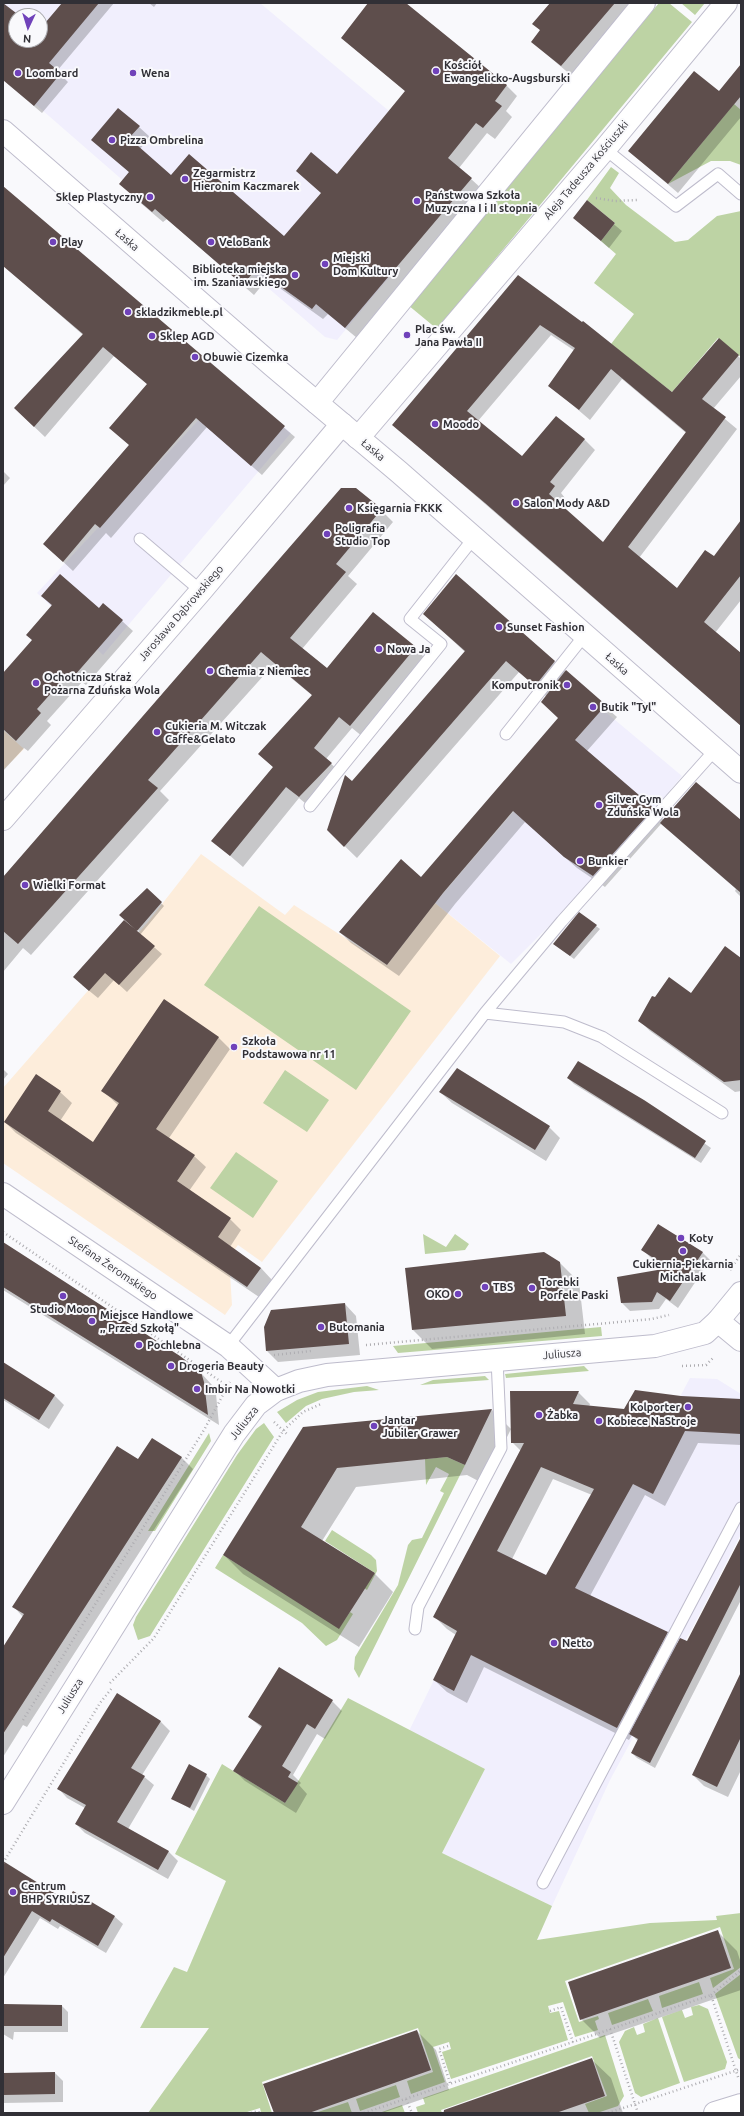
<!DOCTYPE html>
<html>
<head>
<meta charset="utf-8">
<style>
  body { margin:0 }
  #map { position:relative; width:744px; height:2116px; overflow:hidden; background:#f9f9fc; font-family:Ubuntu,sans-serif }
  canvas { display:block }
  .frame { position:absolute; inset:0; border:4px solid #313036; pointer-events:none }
  .north { position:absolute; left:8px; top:8px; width:40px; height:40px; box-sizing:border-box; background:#f9f9fc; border:1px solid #a9a9ad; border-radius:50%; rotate:184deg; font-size:11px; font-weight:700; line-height:16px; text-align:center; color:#313036 }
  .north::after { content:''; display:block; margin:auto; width:14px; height:18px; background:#7042ba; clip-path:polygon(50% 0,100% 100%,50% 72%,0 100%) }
</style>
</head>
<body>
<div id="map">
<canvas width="744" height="2116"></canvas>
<div class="frame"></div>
<div class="north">N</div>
</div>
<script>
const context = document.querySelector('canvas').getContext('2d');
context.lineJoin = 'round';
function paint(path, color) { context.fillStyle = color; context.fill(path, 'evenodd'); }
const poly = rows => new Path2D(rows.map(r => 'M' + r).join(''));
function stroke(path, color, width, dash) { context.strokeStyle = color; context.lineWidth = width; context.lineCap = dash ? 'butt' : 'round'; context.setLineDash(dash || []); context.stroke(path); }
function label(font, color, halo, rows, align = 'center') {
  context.font = font + ' Ubuntu,sans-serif'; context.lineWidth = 4; context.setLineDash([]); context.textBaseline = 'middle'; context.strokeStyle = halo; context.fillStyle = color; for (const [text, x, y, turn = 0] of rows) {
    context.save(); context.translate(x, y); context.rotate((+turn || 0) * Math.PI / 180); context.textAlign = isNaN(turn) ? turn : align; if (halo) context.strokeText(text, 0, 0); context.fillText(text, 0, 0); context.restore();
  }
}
const built = poly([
  [3,3,260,3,389,111,315,200,396,269,337,340,325,337,252,274,243,285,3,76],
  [16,16,40,16,40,40,16,40],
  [234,382,291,433,103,655,37,593],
  [602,709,682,776,593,882,511,964,435,903],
  [690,1378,717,1379,741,1394,741,1534,696,1621,610,1780,552,1906,442,1853,485,1769,409,1731,497,1551,564,1583,633,1484]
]);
const education = poly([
  [3,730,24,749,3,770],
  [201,854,285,915,294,905,387,965,435,903,500,956,262,1262,238,1245,221,1268,230,1274,232,1305,225,1315,3,1163,3,1088,148,922]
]);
const green = poly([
  [659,3,669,3,692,22,437,329,408,305],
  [681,3,705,3,695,15],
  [734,104,741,110,741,165,730,161,711,161,668,184],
  [611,167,619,173,610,188,626,205,675,242,688,240,717,216,741,211,741,357,718,338,672,392,611,344,634,314,594,283,616,254,601,241,615,223,587,200],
  [259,906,411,1011,356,1090,204,985],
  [285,1070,329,1100,307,1132,263,1103],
  [236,1152,278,1181,253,1218,210,1188],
  [423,1234,446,1247,455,1234,469,1244,465,1250,425,1254],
  [601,1327,602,1336,398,1353,393,1346],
  [584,1366,589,1371,506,1378,505,1374],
  [485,1376,489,1380,420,1385,433,1380],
  [367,1386,379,1390,354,1392,322,1399,306,1406,286,1423,277,1412,297,1400,318,1392],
  [264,1423,274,1437,150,1636,138,1640,133,1625,136,1617,237,1455,256,1429],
  [209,1433,211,1441,155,1531,148,1531],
  [447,1457,465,1465,359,1678,354,1669,355,1657,398,1585,408,1545,412,1540,422,1538,444,1493,440,1491,449,1474,436,1467,426,1485,425,1459],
  [332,1530,371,1555,376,1560,377,1571,367,1590,364,1588,375,1573,325,1541],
  [223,1555,339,1628,350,1612,353,1614,337,1640,326,1646,302,1623,215,1568],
  [348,1698,485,1769,442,1853,552,1906,537,1940,650,1923,717,1920,716,1916,741,1913,741,1967,713,1988,710,1978,734,1969,720,1927,565,1981,579,2022,598,2016,599,2019,595,2021,598,2030,575,2037,563,2002,548,2006,550,2013,559,2011,568,2040,451,2079,442,2052,451,2049,449,2042,433,2047,445,2082,411,2094,407,2081,433,2072,418,2028,262,2082,272,2113,261,2113,260,2108,244,2113,148,2113,209,2028,140,2028,174,1967,187,1972,226,1881,175,1854,222,1764,285,1803],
  [741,1974,740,2001,741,2060,738,2058,715,1994],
  [699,1982,703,1994,662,2008,659,1996],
  [648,1999,653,2011,612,2025,608,2013],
  [699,2005,708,2009,727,2062,725,2069,684,2082,662,2017,682,2010,685,2018,693,2015,691,2007],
  [658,2018,680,2083,641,2097,635,2093,619,2042,625,2031,634,2027,637,2035,645,2032,643,2024],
  [605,2035,624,2096,618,2106,597,2113,589,2113,585,2104,607,2096,592,2056,441,2110,442,2113,418,2113,416,2107,425,2104,423,2098],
  [396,2085,400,2097,360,2111,356,2099],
  [348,2102,352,2113,315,2113],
  [402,2105,405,2113,379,2113]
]);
const shadow = poly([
  [63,3,114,3,57,71,68,82,42,113,3,80,3,12,19,16,16,16,16,40,40,40,40,30],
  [149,3,157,3,154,7],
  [371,3,403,3,506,85,517,96,506,111,512,117,495,139,487,133,459,168,482,189,357,338,328,314,323,319,267,279,254,295,167,219,163,222,131,195,130,173,92,140,139,127,150,137,140,149,171,177,285,237,322,193,297,171,337,175,406,92,342,38],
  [552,3,633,3,572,76,532,42,541,31,534,24],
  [741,83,741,117,678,193,629,151,719,92],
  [3,187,295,437,262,475,207,427,111,538,106,533,73,571,44,544,129,445,148,385,114,356,45,437,25,418,83,335,12,273,3,243],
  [587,202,622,231,609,248,574,218],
  [518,276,672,394,738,356,741,359,741,376,713,409,737,429,639,558,677,589,714,558,741,522,741,600,715,633,741,655,741,726,394,425],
  [551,335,575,351,549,385,590,420,622,379,686,433,603,543,560,505,565,498,561,493,595,450,584,439,522,457,478,421],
  [3,471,10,478,3,486],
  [341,489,381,510,393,522,348,576,357,584,302,649,327,670,415,648,427,660,363,737,352,728,326,759,343,775,311,808,299,798,243,867,213,841,274,768,259,754,313,696,274,664,160,791,169,800,31,955,23,948,3,972,3,879],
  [456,575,617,717,587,751,664,820,741,821,741,897,735,891,736,889,661,824,605,887,577,868,525,822,455,904,399,976,351,943,340,932,421,879,559,718,546,696,519,672,357,858,328,830,352,782,465,652,424,614],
  [42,596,99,609,122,621,133,631,86,685,82,682,47,721,51,725,28,751,24,748,3,771,3,675,33,641,52,606],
  [147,889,164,906,140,935,162,954,127,992,114,980,98,998,82,985,139,931,124,918],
  [596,926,600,929,574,959,554,944],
  [741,959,741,1091,735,1092,650,1031,640,1021,655,998,691,994],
  [218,1037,230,1049,169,1138,194,1156,206,1167,189,1191,230,1219,241,1230,230,1247,261,1268,272,1280,259,1297,16,1133,5,1122,36,1076,60,1092,72,1103,60,1121,93,1143,119,1106,103,1091],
  [3,1069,8,1074,3,1080],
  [568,1078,646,1102,711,1148,701,1163,574,1084],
  [440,1092,549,1127,560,1138,546,1161,452,1103],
  [3,1244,201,1373,212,1385,216,1394,219,1425,3,1290],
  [642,1249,702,1252,710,1260,678,1308,666,1299,659,1309,630,1311,622,1303,668,1269,650,1257],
  [560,1263,579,1282,585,1334,432,1349,413,1330],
  [345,1304,356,1316,360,1355,278,1362,267,1351],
  [3,1364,55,1396,64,1405,49,1429,3,1400],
  [578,1392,590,1404,589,1407,625,1410,681,1397,741,1400,741,1445,698,1443,665,1506,645,1495,590,1596,667,1633,678,1644,688,1642,741,1540,741,1600,655,1768,637,1758,632,1753,638,1741,632,1735,629,1740,484,1667,467,1703,447,1692,434,1680,456,1635,447,1629,435,1617,521,1451,512,1442],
  [553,1479,592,1495,547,1576,512,1559],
  [492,1410,511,1429,484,1484,467,1475,356,1487,322,1541,374,1573,393,1592,359,1647,243,1574,224,1555,304,1428],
  [181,1457,193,1469,27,1727,23,1725,3,1757,3,1649,23,1617,14,1607,138,1461],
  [741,1674,741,1770,728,1797,704,1786,693,1775],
  [117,1694,161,1722,170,1731,142,1775,154,1785,128,1829,169,1852,178,1861,168,1879,85,1833,76,1824,85,1808,67,1798,58,1788],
  [332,1701,342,1711,325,1739,317,1734,293,1775,301,1783,299,1785,307,1794,296,1813,245,1781,235,1771,262,1728,249,1717],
  [206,1775,210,1779,194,1811,172,1798],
  [3,1871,68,1902,73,1892,115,1917,123,1924,106,1953,60,1926,58,1929,40,1918,3,1978],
  [718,1932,737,1951,741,1963,741,1990,600,2038,581,2019],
  [3,2005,62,2006,68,2012,68,2032,14,2032,13,2040,3,2034],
  [417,2031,436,2050,449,2090,382,2113,275,2113],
  [591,2059,611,2078,623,2113,444,2113,443,2111],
  [55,2073,63,2081,63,2102,3,2103,3,2074]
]);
const building = poly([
  [3,3,20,16,16,16,16,40,40,40,40,29,62,3,99,3,49,63,61,73,34,106,3,80],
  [368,3,406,3,507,85,495,101,502,106,483,128,476,123,448,158,472,178,345,328,316,304,312,309,256,269,243,285,155,209,152,212,119,184,129,172,91,140,118,108,140,126,129,138,171,175,189,154,284,236,321,193,296,171,311,152,337,174,405,91,341,38],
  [550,3,615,3,561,66,531,42,540,30,532,24],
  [741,64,741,96,668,184,628,151,694,71,719,91],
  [3,186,285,426,251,466,196,418,100,528,95,524,63,562,43,544,129,445,109,428,147,384,103,347,34,427,14,408,83,334,3,266],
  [587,200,615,223,601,241,573,218],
  [518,275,582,322,583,321,672,392,719,338,739,355,702,399,726,417,628,547,677,588,705,550,714,556,741,520,741,575,704,622,741,653,741,726,485,503,392,425],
  [540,325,575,348,548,386,579,410,611,369,686,432,603,542,549,494,555,486,550,482,585,439,556,416,522,456,467,411],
  [341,488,356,488,382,509,336,564,346,572,290,638,327,668,373,612,416,647,350,726,339,717,314,748,332,763,299,797,286,787,230,856,211,841,273,767,258,754,312,695,261,652,148,780,158,788,18,944,3,931,3,877],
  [60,574,99,608,103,603,123,620,75,675,70,672,37,709,41,713,16,741,3,729,3,673,32,640,26,635,52,605,41,596],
  [456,574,555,661,535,686,506,661,344,847,327,830,345,775,352,781,465,651,423,614],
  [566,670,606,705,575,740,654,808,593,876,564,857,513,811,443,893,387,965,339,932,401,859,421,877,558,718,541,702],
  [696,782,741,820,741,893,660,823],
  [147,888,162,902,137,931,119,915],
  [579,912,597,925,570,956,553,944],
  [124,920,155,946,119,985,105,973,89,991,73,977],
  [725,946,741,958,741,1080,724,1082,638,1021,652,996,655,997,669,977,691,993],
  [164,999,219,1037,156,1129,195,1155,177,1181,231,1218,218,1237,261,1268,247,1287,4,1122,36,1074,61,1091,48,1111,93,1142,119,1103,101,1091],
  [578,1061,644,1100,706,1141,695,1158,567,1078],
  [457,1068,550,1126,535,1150,439,1092],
  [658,1224,703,1252,670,1301,657,1292,652,1302,621,1303,617,1277,669,1268,641,1250],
  [3,1242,180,1356,201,1372,204,1382,208,1415,3,1287],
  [544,1252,560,1262,566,1316,412,1330,405,1268],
  [345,1303,349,1344,266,1351,264,1327,271,1310],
  [3,1362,55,1395,39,1420,3,1398],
  [635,1390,681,1396,741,1399,741,1434,685,1431,653,1494,633,1484,575,1588,668,1632,617,1728,471,1655,454,1691,433,1680,457,1631,433,1617,524,1443,511,1443,510,1391,579,1391,573,1404,624,1409],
  [541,1467,594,1489,546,1575,497,1551],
  [492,1409,465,1465,447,1457,337,1468,301,1527,375,1573,339,1629,223,1555,303,1427],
  [152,1438,182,1457,3,1734,3,1647,24,1614,12,1607,117,1446,138,1459],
  [741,1537,741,1583,650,1763,631,1753,638,1739,629,1734,680,1638,687,1641],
  [279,1667,333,1700,315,1729,307,1724,282,1766,291,1772,288,1777,298,1783,285,1803,233,1771,262,1726,248,1717],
  [741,1672,741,1737,717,1787,692,1775],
  [117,1693,161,1721,131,1768,145,1776,117,1822,169,1851,158,1870,75,1824,86,1805,57,1789],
  [189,1764,207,1774,190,1808,171,1799],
  [3,1861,67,1901,73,1891,115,1916,98,1946,52,1919,50,1922,32,1911,3,1958],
  [718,1930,731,1968,580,2020,568,1982],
  [3,2004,62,2005,62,2026,3,2026],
  [417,2030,431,2070,309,2113,274,2113,263,2084],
  [592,2058,605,2096,556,2113,444,2113,444,2110],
  [55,2072,55,2094,3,2095,3,2073]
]);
const path = poly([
  [596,198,615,201,637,200],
  [3,1232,236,1392],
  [730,1270,741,1254],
  [366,1345,652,1319,669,1315],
  [274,1355,311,1351],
  [682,1366,706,1365,714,1357],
  [274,1422,287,1434],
  [110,1683,154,1638,283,1431,303,1412,321,1404],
  [23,1720,204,1430,230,1382],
  [3,1863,100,1703,112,1688],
  [711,1995,741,1970],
  [550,2011,561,2007,573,2042],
  [610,2029,638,2113],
  [448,2046,439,2049,450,2083],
  [406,2099,412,2113],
  [251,2113,258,2111,259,2113],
  [364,2113,711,1995,739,2080],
  [608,2113,741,2069]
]);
const lane = poly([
  [605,149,676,206,718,174,741,194],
  [140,539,201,591],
  [506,734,584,636],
  [310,806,441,644,410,619,473,539],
  [485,1013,564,1022,602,1037,722,1113],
  [228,1346,485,1013,562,921,715,750],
  [415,1629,418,1607,501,1448,497,1359],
  [543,1883,741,1508]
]);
const street = poly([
  [317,403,644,3],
  [358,438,605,149,726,3],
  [3,819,201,591,342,424],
  [3,1194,228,1346,276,1390],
  [718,1321,741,1293],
  [715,2113,741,2105]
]);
const secondary = poly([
  [3,131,273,366,399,472,741,772],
  [3,1803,234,1434,256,1405,276,1390,299,1381,327,1375,655,1346,705,1333,718,1321,741,1340]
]);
const markers = [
  [436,71,4,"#7042ba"],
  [18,73,4,"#7042ba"],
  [133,73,4,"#7042ba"],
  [112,140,4,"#7042ba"],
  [185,179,4,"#7042ba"],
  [150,197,4,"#7042ba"],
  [417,201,4,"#7042ba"],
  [53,242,4,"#7042ba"],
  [211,242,4,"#7042ba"],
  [325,264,4,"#7042ba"],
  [295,275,4,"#7042ba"],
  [128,312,4,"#7042ba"],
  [407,335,4,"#7042ba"],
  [152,336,4,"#7042ba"],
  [195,357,4,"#7042ba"],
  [435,424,4,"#7042ba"],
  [516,503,4,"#7042ba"],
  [349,508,4,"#7042ba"],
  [327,534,4,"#7042ba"],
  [499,627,4,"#7042ba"],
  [379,649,4,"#7042ba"],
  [210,671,4,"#7042ba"],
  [36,683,4,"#7042ba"],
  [567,685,4,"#7042ba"],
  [593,707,4,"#7042ba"],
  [157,732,4,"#7042ba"],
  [599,805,4,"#7042ba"],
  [580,861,4,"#7042ba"],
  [25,885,4,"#7042ba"],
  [234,1047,4,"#7042ba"],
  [681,1238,4,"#7042ba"],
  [683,1251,4,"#7042ba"],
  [485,1287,4,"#7042ba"],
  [532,1288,4,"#7042ba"],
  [458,1294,4,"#7042ba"],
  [63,1296,4,"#7042ba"],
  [92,1321,4,"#7042ba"],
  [321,1327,4,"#7042ba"],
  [139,1345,4,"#7042ba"],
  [171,1366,4,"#7042ba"],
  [197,1389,4,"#7042ba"],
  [688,1407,4,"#7042ba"],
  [539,1415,4,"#7042ba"],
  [599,1421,4,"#7042ba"],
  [374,1426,4,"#7042ba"],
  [554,1643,4,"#7042ba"],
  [13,1892,4,"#7042ba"]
];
const poiNames = [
  ["Kościół",444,65],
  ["Ewangelicko-Augsburski",444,78],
  ["Loombard",26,73],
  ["Wena",141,73],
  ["Pizza Ombrelina",120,140],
  ["Zegarmistrz",193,173],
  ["Hieronim Kaczmarek",193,186],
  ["Państwowa Szkoła",425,195],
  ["Muzyczna I i II stopnia",425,208],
  ["Sklep Plastyczny",142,197,"right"],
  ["Play",61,242],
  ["VeloBank",219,242],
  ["Miejski",333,258],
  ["Dom Kultury",333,271],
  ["Biblioteka miejska",287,269,"right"],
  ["im. Szaniawskiego",287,282,"right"],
  ["skladzikmeble.pl",136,312],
  ["Plac św.",415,329],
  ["Jana Pawła II",415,342],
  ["Sklep AGD",160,336],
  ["Obuwie Cizemka",203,357],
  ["Moodo",443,424],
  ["Salon Mody A&D",524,503],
  ["Księgarnia FKKK",357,508],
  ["Poligrafia",335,528],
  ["Studio Top",335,541],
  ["Sunset Fashion",507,627],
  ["Nowa Ja",387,649],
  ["Chemia z Niemiec",218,671],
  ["Ochotnicza Straż",44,677],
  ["Pożarna Zduńska Wola",44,690],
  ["Komputronik",559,685,"right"],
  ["Butik \"Tyl\"",601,707],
  ["Cukieria M. Witczak",165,726],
  ["Caffe&Gelato",165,739],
  ["Silver Gym",607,799],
  ["Zduńska Wola",607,812],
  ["Bunkier",588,861],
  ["Wielki Format",33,885],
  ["Szkoła",242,1041],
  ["Podstawowa nr 11",242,1054],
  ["Koty",689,1238],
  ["Cukiernia-Piekarnia",683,1264,"center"],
  ["Michalak",683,1277,"center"],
  ["Torebki",540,1282],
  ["Porfele Paski",540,1295],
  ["TBS",493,1287],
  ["OKO",450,1294,"right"],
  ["Studio Moon",63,1309,"center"],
  ["Miejsce Handlowe",100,1315],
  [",, Przed Szkołą\"",100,1328],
  ["Butomania",329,1327],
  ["Pochlebna",147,1345],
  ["Drogeria Beauty",179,1366],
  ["Imbir Na Nowotki",205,1389],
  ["Kolporter",680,1407,"right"],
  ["Żabka",547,1415],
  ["Jantar",382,1420],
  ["Jubiler Grawer",382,1433],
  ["Kobiece NaStroje",607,1421],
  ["Netto",562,1643],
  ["Centrum",21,1886],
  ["BHP SYRIUSZ",21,1899]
];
const streetNames = [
  ["Aleja Tadeusza Kościuszki",586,170,-50],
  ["Łaska",127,240,41],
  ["Łaska",373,450,40],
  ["Jarosława Dąbrowskiego",181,613,-49],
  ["Łaska",617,664,42],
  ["Stefana Żeromskiego",113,1268,34],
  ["Juliusza",562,1354,-5],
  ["Juliusza",244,1423,-52],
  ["Juliusza",70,1696,-58]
];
paint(built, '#f1effd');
paint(education, '#fdeddb');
paint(green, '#bdd3a4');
paint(shadow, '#0003');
paint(building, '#5e4e4c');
stroke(lane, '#bebccc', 13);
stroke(street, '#bebccc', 24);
stroke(secondary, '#bebccc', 24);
stroke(path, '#adacb0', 2.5, [1, 3]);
stroke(lane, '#fff', 11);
stroke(street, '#fff', 22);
stroke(secondary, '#fff', 22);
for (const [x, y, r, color] of markers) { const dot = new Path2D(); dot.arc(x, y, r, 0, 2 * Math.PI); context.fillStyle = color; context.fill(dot); stroke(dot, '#f9f9fc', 1.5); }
label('bold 11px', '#313036', '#f9f9fc', poiNames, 'left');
label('11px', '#313036', '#f9f9fc', streetNames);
</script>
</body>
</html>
